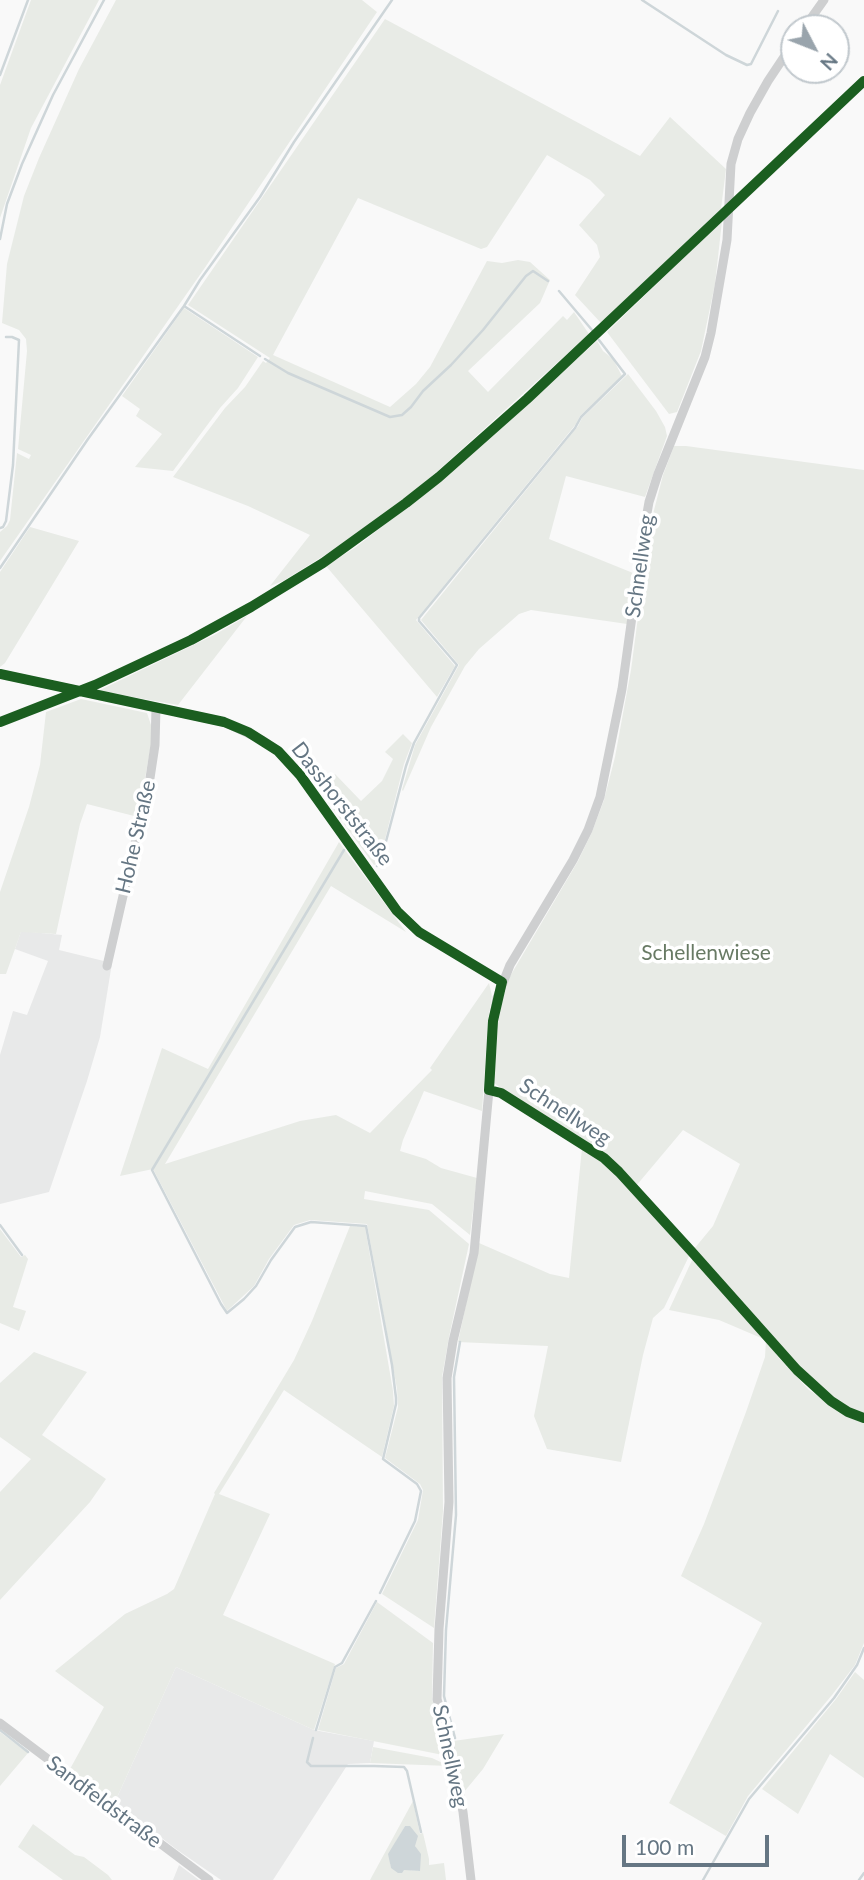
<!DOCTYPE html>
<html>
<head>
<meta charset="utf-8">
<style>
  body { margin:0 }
  #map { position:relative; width:864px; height:1880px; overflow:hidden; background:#f9f9f9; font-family:Lato,sans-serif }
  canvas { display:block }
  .north { position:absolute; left:780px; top:14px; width:70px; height:70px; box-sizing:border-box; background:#fff; border:2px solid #c1c8cd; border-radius:50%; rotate:132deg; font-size:19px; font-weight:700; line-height:28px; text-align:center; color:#657683 }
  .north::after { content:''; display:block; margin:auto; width:24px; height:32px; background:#99a4ac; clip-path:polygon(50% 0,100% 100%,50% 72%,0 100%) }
  .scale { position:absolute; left:622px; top:1835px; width:147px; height:32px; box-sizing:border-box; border:4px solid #657683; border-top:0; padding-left:9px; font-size:21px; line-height:24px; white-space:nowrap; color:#657683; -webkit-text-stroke:5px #fff; paint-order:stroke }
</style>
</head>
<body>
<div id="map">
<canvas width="864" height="1880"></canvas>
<div class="north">N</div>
<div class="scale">100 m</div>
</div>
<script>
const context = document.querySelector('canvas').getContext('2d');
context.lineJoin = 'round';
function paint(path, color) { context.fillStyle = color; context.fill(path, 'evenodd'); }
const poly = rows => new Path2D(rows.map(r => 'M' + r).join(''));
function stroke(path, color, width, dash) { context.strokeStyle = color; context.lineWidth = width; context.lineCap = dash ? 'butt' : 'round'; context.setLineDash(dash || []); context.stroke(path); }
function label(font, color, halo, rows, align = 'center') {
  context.font = font + ' Lato,sans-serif'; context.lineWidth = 7; context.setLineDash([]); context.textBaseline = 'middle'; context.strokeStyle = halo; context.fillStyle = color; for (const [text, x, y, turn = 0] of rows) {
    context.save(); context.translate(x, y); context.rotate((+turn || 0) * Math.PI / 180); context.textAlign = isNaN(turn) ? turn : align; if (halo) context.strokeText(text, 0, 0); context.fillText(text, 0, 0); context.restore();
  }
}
const built = poly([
  [21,931,62,935,59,950,112,963,100,1037,87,1081,49,1192,0,1204,0,1055,13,1011,27,1015,48,961,15,949],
  [176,1667,314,1730,374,1741,370,1763,348,1764,273,1880,221,1880,176,1849,115,1802],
  [179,1865,199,1880,173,1880]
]);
const green = poly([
  [31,0,99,0,31,128,0,218,0,85],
  [116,0,362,0,377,12,204,269,0,561,0,532,7,526,10,520,17,453,29,459,31,455,18,449,27,351,26,339,19,330,2,323,7,264,24,196,39,158,79,69],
  [385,19,640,156,670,117,726,169,721,209,601,323,575,295,600,257,597,245,579,225,605,195,590,180,547,155,487,247,481,249,358,198,273,355,390,407,416,384,430,367,487,261,502,263,518,260,530,262,550,280,540,303,468,371,488,392,563,316,567,320,574,312,589,334,420,487,354,537,283,581,270,586,310,535,248,506,173,477,225,408,245,387,263,361,266,363,270,358,188,305],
  [722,221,715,284,701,351,677,412,669,414,607,332],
  [184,308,258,357,238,388,220,408,173,471,135,467,162,434,136,416,140,409,122,396],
  [597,341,603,351,613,359,622,376,580,416,576,424,416,620,455,666,437,697,326,566,356,547,443,479],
  [628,374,656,411,665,427,667,436,645,497,566,476,549,539,633,573,627,624,531,610,519,614,479,649,465,666,431,727,403,791,402,790,415,745,459,665,421,620,578,426,582,418],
  [674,446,686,446,864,470,864,1643,855,1665,832,1695,748,1796,726,1836,669,1803,762,1623,681,1576,704,1524,746,1412,765,1357,766,1340,719,1320,669,1310,693,1258,766,1340,779,1358,809,1390,841,1411,842,1404,815,1383,694,1249,713,1226,740,1164,683,1130,636,1186,494,1083,498,1023,503,998,509,978,578,861,592,832,604,800,615,757,631,670,650,526,663,475],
  [30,527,79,541,5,663,0,667,0,572],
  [247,616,178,705,98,691,214,635],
  [81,699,147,713,151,725,151,745,138,817,87,804,80,824,56,934,21,932,6,974,0,974,0,892,29,807,40,765,46,712],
  [403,734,412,743,404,764,379,863,374,865,320,791,335,774,361,801,382,781,393,759,385,752],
  [339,842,406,932,331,886,165,1164,300,1121,336,1115,370,1133,432,1070,430,1068,489,983,492,996,488,1021,482,1111,424,1091,403,1140,400,1151,426,1159,441,1168,477,1178,470,1235,432,1204,365,1191,364,1199,429,1210,469,1244,449,1337,442,1377,443,1511,434,1628,382,1594,418,1520,423,1490,420,1484,385,1458,398,1407,397,1389,367,1224,310,1220,294,1225,269,1259,254,1286,227,1311,153,1169,120,1176,162,1048,208,1069],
  [582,1148,601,1161,616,1173,690,1254,664,1308,653,1318,643,1355,621,1462,547,1449,534,1416,548,1346,458,1342,479,1243,550,1274,569,1278],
  [350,1226,365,1227,393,1391,394,1406,382,1457,284,1390,219,1494,270,1514,223,1615,335,1664,314,1730,176,1667,115,1802,70,1769,104,1707,55,1671,125,1614,167,1594,174,1589,215,1494,214,1493,294,1360,312,1321],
  [0,1229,21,1257,25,1255,28,1259,13,1307,26,1311,19,1331,0,1323],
  [34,1352,87,1372,42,1435,106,1479,90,1502,0,1600,0,1492,31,1459,0,1437,0,1383],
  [377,1602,433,1643,432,1698,446,1753,443,1755,318,1730,336,1668,344,1664],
  [855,1672,864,1680,864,1778,830,1754,798,1814,762,1789,836,1699],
  [0,1732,28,1753,0,1786],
  [504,1734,483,1769,464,1792,453,1741],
  [373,1747,432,1758,449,1766,370,1763],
  [413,1801,420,1834,423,1833,429,1859,429,1865,444,1863,446,1880,370,1880],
  [405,1826,415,1846,419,1871,391,1868,389,1854],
  [33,1824,75,1855,84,1857,108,1875,112,1880,63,1880,18,1847]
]);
const water = poly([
  [405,1826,410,1826,418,1836,415,1846,421,1854,420,1871,404,1870,402,1873,398,1873,391,1868,388,1854]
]);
const stream = poly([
  [642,0,726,55,747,65,751,64,778,11],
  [0,75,28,0],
  [0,239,7,204,22,164,53,95,104,0],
  [559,291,592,330],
  [184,306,260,356],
  [265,359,288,373,390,417,402,415,411,407,423,391,451,365,483,330,526,276,533,271,548,281],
  [0,528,3,527,6,521,13,465,19,340,12,337,6,337],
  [0,568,88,439,184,306,200,280,260,197,294,142,392,0],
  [344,850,152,1170,221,1304,227,1313,244,1299,256,1286,271,1260,295,1227,311,1222,366,1226,392,1365,396,1398,396,1404,383,1459,417,1484,421,1491,415,1521,380,1593],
  [377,866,380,864,406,766,414,743,457,665,419,621,419,618,575,428,581,417,625,374,599,340],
  [0,1225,22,1255],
  [0,1730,28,1752],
  [316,1730,335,1667,342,1663,376,1601],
  [313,1738,307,1762,311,1766,374,1766,404,1767,407,1771,421,1832],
  [455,1738,444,1696,446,1630,456,1515,454,1377,460,1342],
  [703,1880,749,1799,834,1698,857,1665,864,1648],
  [859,1880,864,1873]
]);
const street = poly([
  [804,28,824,0],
  [0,674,224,722,262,740,278,751,300,775,397,911,419,932,502,982],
  [107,966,150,778,155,745,156,708],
  [489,1090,501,1093,604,1158,619,1172,692,1252],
  [0,1723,209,1880],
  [471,1880,463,1812,453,1759,437,1699,439,1629,449,1502,447,1378,453,1341,474,1253,489,1090,493,1021,497,998,510,965,573,860,588,830,600,797,622,689,644,530,649,502,658,474,705,357,711,333,727,240,731,164,738,139,750,113,768,81,794,42]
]);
const cycleway = poly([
  [0,674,224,722,248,732,278,751,300,775,397,911,419,932,502,982,493,1021,489,1090,501,1093,604,1158,619,1172,692,1252,797,1370,831,1401,848,1412,864,1418],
  [0,722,95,685,191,640,251,607,323,563,406,503,439,477,527,399,864,81]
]);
const streetNames = [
  ["Schnellweg",640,566,-82],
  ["Dasshorststraße",342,804,52],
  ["Hohe Straße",136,837,-77],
  ["Schnellweg",565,1112,33],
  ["Schnellweg",450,1756,78],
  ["Sandfeldstraße",104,1802,37]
];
const parkNames = [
  ["Schellenwiese",706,953]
];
paint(built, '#e8e9e9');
paint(green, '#e8ebe6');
paint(water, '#ced6d9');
stroke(stream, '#ced6d9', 2.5);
stroke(street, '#cecfd0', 9);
stroke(cycleway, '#1b5e20', 10);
label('21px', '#657683', '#fff', streetNames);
label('21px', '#687a64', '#fff', parkNames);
</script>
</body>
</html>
